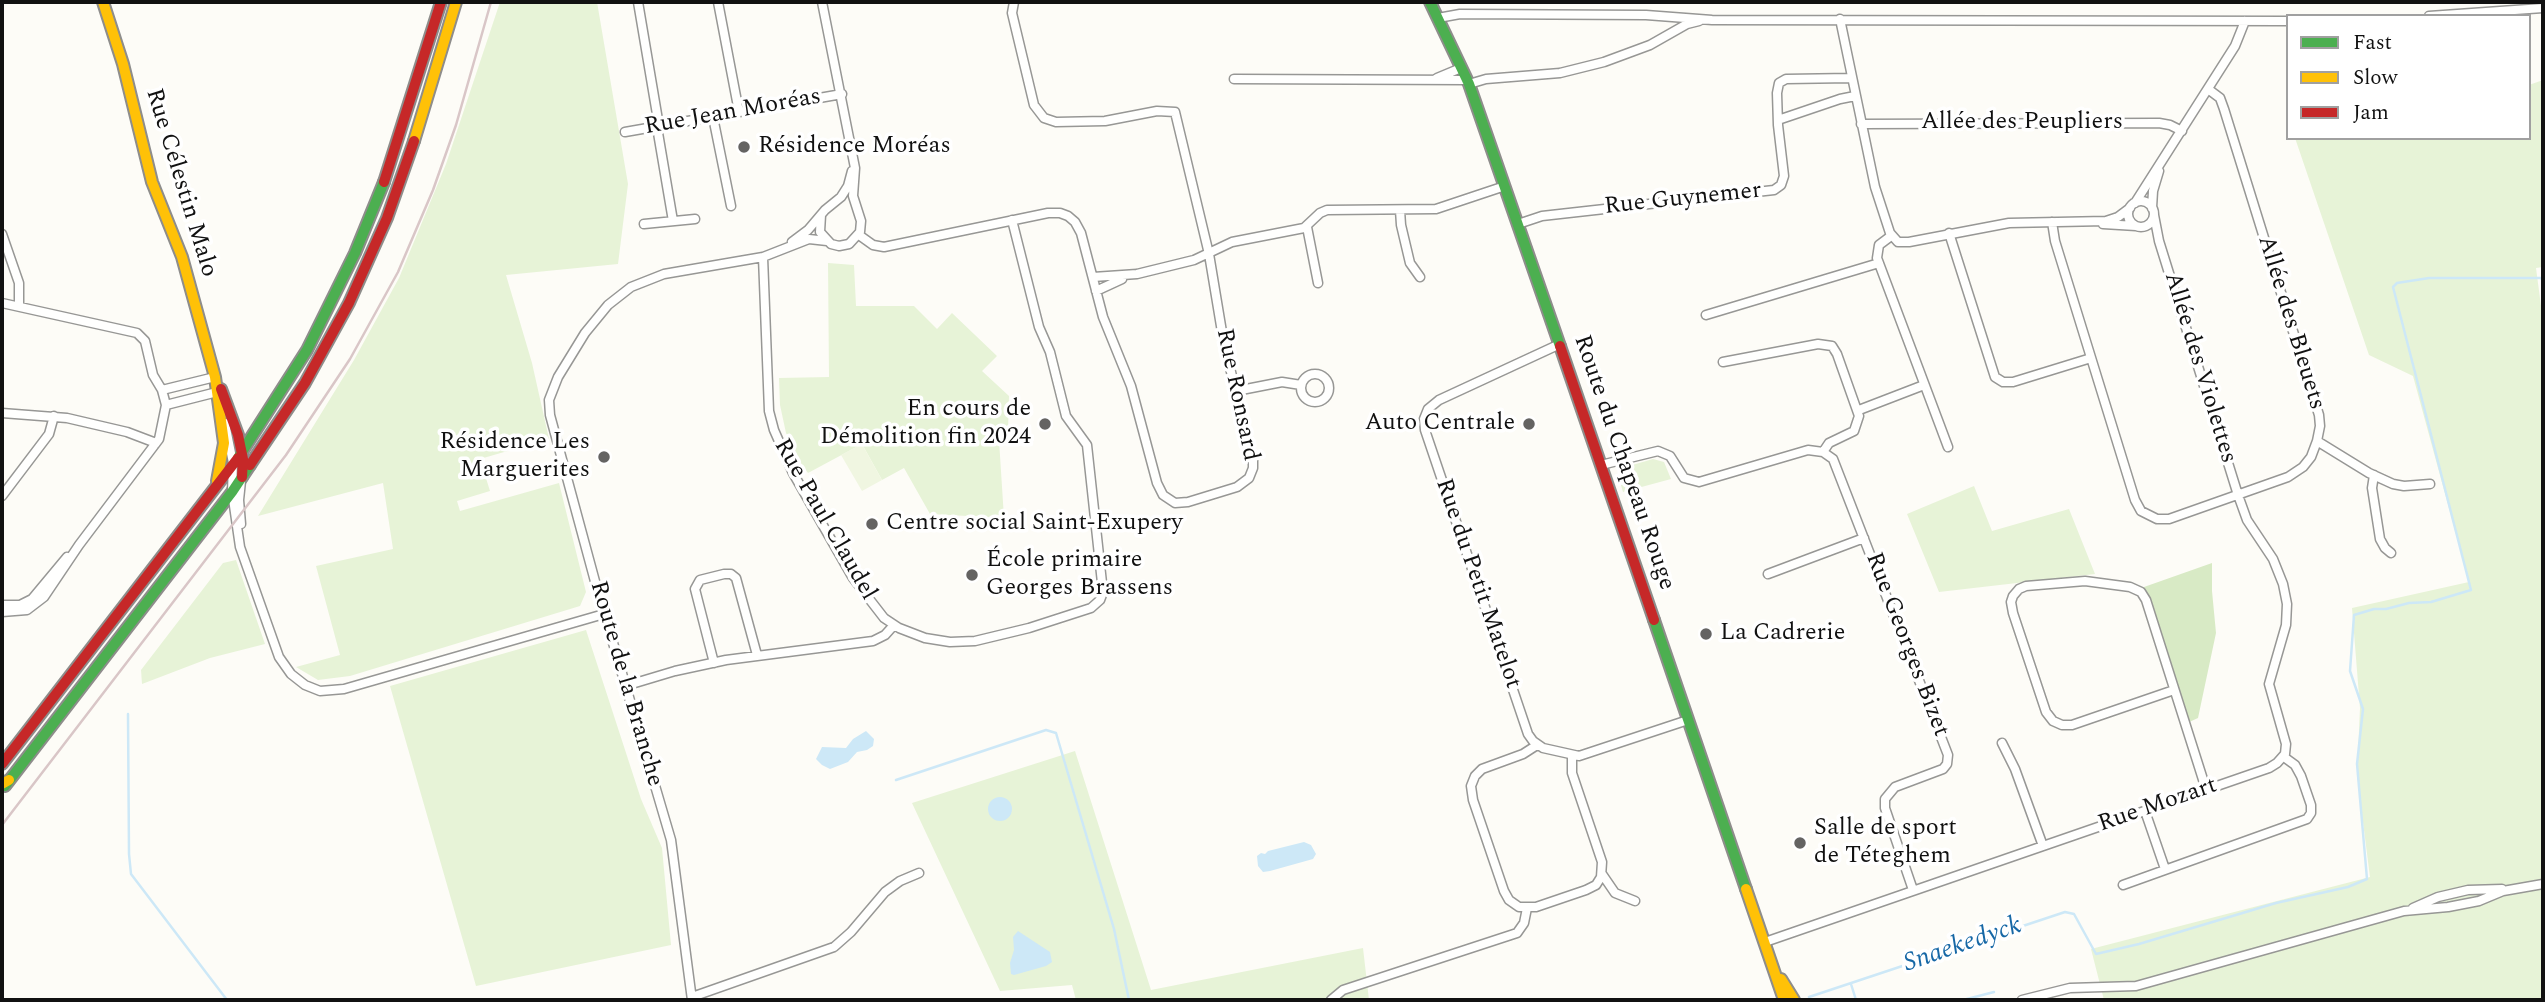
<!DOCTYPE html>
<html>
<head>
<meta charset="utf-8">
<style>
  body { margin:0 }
  #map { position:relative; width:2545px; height:1002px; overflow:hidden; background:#fdfcf7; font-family:Spectral,serif }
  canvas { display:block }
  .frame { position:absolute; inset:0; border:4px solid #111; pointer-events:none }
  .legend { position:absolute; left:2286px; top:14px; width:245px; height:126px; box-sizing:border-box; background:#fff; border:2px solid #a0a0a0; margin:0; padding:9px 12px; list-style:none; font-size:21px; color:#111 }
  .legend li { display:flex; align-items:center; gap:14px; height:35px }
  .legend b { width:35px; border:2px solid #a0a0a0 }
</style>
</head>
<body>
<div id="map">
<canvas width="2545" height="1002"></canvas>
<div class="frame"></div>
<ul class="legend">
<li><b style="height:9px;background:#4caf50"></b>Fast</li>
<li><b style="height:9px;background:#ffc107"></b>Slow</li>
<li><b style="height:9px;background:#c62828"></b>Jam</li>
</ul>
</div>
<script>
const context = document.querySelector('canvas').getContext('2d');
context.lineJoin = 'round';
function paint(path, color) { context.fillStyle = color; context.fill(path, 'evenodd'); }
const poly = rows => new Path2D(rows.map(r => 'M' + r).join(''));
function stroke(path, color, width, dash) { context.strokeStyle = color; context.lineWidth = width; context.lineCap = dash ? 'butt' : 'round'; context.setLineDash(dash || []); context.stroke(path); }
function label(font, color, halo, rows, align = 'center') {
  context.font = font + ' Spectral,serif'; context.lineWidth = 7; context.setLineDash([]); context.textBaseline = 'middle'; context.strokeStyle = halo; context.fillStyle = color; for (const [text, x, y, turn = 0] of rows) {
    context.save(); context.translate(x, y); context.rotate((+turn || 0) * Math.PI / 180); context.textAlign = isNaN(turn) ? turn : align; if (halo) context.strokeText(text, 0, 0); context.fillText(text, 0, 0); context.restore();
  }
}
const green = poly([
  [500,2,597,2,628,184,618,264,506,275,532,363,549,439,480,459,490,491,457,501,460,511,559,483,586,592,580,606,350,676,318,680,296,667,340,655,316,566,393,549,383,483,258,516,354,360,399,278,446,164],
  [2543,80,2543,267,2536,268,2543,321,2543,1000,2104,1000,2091,949,2370,877,2357,775,2360,708,2352,608,2469,582,2413,376,2369,355,2295,138,2529,138,2529,85],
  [828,263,854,265,856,306,914,306,937,329,952,313,997,356,982,371,1009,396,1008,431,999,440,1004,518,930,514,904,468,882,480,862,444,808,473,798,459,786,433,780,405,779,378,829,377],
  [1653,459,1664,462,1671,479,1623,492,1618,475,1619,471,1622,468],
  [1974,486,1992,531,2069,509,2095,574,1939,592,1907,514],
  [236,560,265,644,210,658,142,684,141,670,223,563],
  [586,630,641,799,662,848,671,945,476,986,390,686],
  [1075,751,1151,990,1363,948,1369,1000,1076,1000,1072,985,1000,991,912,803]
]);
const forest = poly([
  [2212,563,2212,591,2216,633,2198,718,2187,723,2144,587]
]);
const pitch = poly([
  [862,444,882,480,862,491,841,455]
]);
const water = poly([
  [866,731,874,739,873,746,867,750,857,752,848,762,830,769,822,765,816,759,822,747,846,748,853,739],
  '988 809a12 12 0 1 1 24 0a12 12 0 1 1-24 0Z',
  [1304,842,1311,845,1316,854,1313,859,1270,871,1263,872,1258,866,1257,856,1261,853,1265,854,1268,851],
  [1018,931,1050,952,1052,962,1046,966,1014,975,1011,974,1010,963,1014,950,1013,937]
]);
const stream = poly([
  [128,714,129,854,131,874,227,1000],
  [896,780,1046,730,1056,733,1114,929,1129,1000],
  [1851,984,1856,1000],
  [1809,997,2065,912,2074,914,2096,954,2139,944,2276,903,2348,887,2367,879,2357,764,2363,709,2350,671,2354,615,2374,609,2386,609,2409,603,2431,602,2471,590,2393,287,2397,283,2429,278,2541,278,2543,281],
  [1963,1000,1994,992]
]);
const street = poly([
  [638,2,659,126],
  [718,2,739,112],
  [2429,16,2543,8],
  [1438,18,1460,14,1646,15,1712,20,2288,21],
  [1840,19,1875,187,1890,233,1898,242,1909,242,2009,223,2106,221,2118,217,2130,208],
  [1437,78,1461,68],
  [1234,79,1467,80],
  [1469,84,1486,79,1560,73,1604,62,1650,45,1687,24,1699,21],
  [713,117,731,206],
  [1778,120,1840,99,1855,96],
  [1861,124,2159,123,2170,125,2182,131],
  [657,127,673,221],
  [625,132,842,94],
  '2128 214a13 13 0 1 1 26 0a13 13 0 1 1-26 0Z',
  [2135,203,2235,46,2245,21],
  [2152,208,2153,191,2159,171],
  [1400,210,1401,225,1410,263,1420,277],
  [821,215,820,232,831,244,839,246,849,244,860,232,861,221,853,196,855,168,822,2],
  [2052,222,2055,241,2135,500,2141,511,2157,519,2169,519,2288,477,2303,467,2311,457,2317,441,2320,426,2319,415,2224,109,2220,98,2208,89],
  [644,224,695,219],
  [1518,224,1542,216,1774,190,1781,185,1784,176,1778,125,1777,93,1779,83,1786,79,1851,78],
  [2103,224,2136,226],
  [1307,227,1318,283],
  [1949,233,1995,377,2003,382,2013,382,2091,358],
  [2,234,19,283,19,306],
  [859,235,873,245,884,247,1048,213,1060,213,1068,216,1075,222,1081,233,1103,317,1131,386,1157,483,1163,495,1175,503,1188,502,1237,487,1249,478,1253,468,1253,460,1224,344,1209,254,1175,112,1157,111,1105,121,1056,122,1044,118,1034,105,1012,13,1014,2],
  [1891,236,1879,245,1877,258,1948,447],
  [792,242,808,230,825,210,841,197,848,186,852,171],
  [763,257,769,411,774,430,793,473,853,578,884,618,899,628,925,638,950,642,975,641,1029,628,1091,608,1100,600,1103,592,1087,445,1066,416,1050,352,1039,327,1012,220],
  [1093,277,1137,274,1194,260,1232,242,1304,228,1320,213,1327,210,1436,209,1505,186],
  [1096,291,1122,279],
  [2,303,137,333,145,341,153,375,162,390,166,405,159,439,79,545,44,597,27,610,2,612],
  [1706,315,1879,263],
  [1560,344,1439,400,1428,409,1424,419,1425,430,1528,734,1533,741,1543,748,1579,756,1688,720],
  [1723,362,1818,344,1832,346,1837,354,1859,416,1854,431,1829,443,1823,452],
  '1301 388a14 14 0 1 1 28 0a14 14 0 1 1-28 0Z',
  [162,390,215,377],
  [1236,391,1282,382,1301,385],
  [166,405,221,391],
  [1859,410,1924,385],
  [2,413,67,418,127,432,156,443],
  [225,423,233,463,232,492,240,547,279,657,291,674,305,685,320,691,344,689,604,614],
  [2317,441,2369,473,2393,484,2404,486,2430,484],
  [1601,465,1658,451,1670,456,1684,478,1699,482,1808,450,1823,452,1833,459,1948,755,1947,764,1943,769,1895,787,1885,799,1885,808,1913,890],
  [2374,475,2372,488,2380,539,2385,548,2391,553],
  [2,496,49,434,54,416],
  [241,524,239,500,241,481],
  [1768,574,1864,538],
  [2,605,20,605,32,599,67,557],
  [714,663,695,589,700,580,724,574,731,574,736,578,757,655],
  [625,686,675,671,726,660,873,641,885,635,894,625],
  [2174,690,2072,725,2062,725,2053,721,2046,712,2013,613,2011,602,2013,596,2019,589,2026,586,2085,581,2130,587,2141,592,2146,600,2206,789],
  [2002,743,2015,769,2043,846],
  [1537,745,1523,754,1482,769,1475,776,1471,786,1473,800,1504,891,1509,900,1519,907,1536,907,1586,890,1596,885,1601,877,1602,862,1572,773,1572,755],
  [2145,811,2165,869],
  [1602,874,1615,893,1635,901],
  [2123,885,2307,819,2311,813,2311,805,2301,776,2295,765,2284,757],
  [2413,908,2438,897,2468,890,2502,889],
  [1765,942,2269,768,2277,763,2285,754,2286,744,2269,684,2286,625,2287,604,2283,584,2273,559,2247,520,2238,495,2159,241,2154,215],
  [692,997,834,947,851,932,885,892,900,881,919,873],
  [692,1000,671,840,596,585,550,415,549,400,558,377,585,333,608,305,631,287,664,274,763,257,809,239,827,241],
  [1331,1000,1343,990,1517,933,1524,923,1527,908],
  [2022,1000,2070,988,2136,986,2404,911,2448,907,2479,901,2503,891,2543,884]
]);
const fast = poly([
  [1430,2,1469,84,1560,346],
  [238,458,307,350,355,253,384,182],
  [1654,620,1746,889],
  [5,786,232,492,250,465]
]);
const slow = poly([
  [103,2,123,64,152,182,182,257,215,377,224,443,217,481],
  [414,141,456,2],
  [2,784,9,780],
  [1746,889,1784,1000],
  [1781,979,1794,1000]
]);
const jam = poly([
  [384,182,441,2],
  [1560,346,1654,620],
  [221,389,238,435,243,459,242,477],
  [250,465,305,383,349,303,387,218,414,141],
  [2,764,238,458]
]);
const rail = poly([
  [2,825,286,455,350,359,398,272,433,190,456,125,491,2]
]);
const markers = [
  [744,147,7,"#646362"],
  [1045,424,7,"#646362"],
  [1529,424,7,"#646362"],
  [604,457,7,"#646362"],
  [872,524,7,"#646362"],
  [972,575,7,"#646362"],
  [1706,634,7,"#646362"],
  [1800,843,7,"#646362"]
];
const streetNames = [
  ["Rue Jean Moréas",733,113,-10],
  ["Allée des Peupliers",2022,123],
  ["Rue Célestin Malo",180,183,73],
  ["Rue Guynemer",1683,200,-6],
  ["Allée des Bleuets",2290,323,73],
  ["Allée des Violettes",2199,368,73],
  ["Rue Ronsard",1236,395,78],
  ["Route du Chapeau Rouge",1623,463,71],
  ["Rue Paul Claudel",824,520,60],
  ["Rue du Petit Matelot",1477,584,71],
  ["Rue Georges Bizet",1906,645,69],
  ["Route de la Branche",625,684,74],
  ["Rue Mozart",2158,806,-19]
];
const poiNames = [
  ["Résidence Moréas",758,147],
  ["En cours de",1031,410,"right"],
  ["Démolition fin 2024",1031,438,"right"],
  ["Auto Centrale",1515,424,"right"],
  ["Résidence Les",590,443,"right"],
  ["Marguerites",590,471,"right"],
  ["Centre social Saint-Exupery",886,524],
  ["École primaire",986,561],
  ["Georges Brassens",986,589],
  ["La Cadrerie",1720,634],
  ["Salle de sport",1814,829],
  ["de Téteghem",1814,857]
];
const waterNames = [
  ["Snaekedyck",1963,946,-19]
];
paint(green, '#e7f3d7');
paint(forest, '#d8eac5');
paint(pitch, '#f0f6e1');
paint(water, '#cde8f7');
stroke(stream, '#cde8f7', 2.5);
stroke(street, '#979795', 11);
stroke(fast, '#8e8d8b', 14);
stroke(slow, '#8e8d8b', 14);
stroke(jam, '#8e8d8b', 14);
stroke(street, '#fffffe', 8);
stroke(fast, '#4caf50', 10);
stroke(slow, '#ffc107', 10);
stroke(jam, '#c62828', 10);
stroke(rail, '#d9c6c7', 2.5);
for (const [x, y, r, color] of markers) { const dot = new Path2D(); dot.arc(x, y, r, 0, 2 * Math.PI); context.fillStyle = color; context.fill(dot); stroke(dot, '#fff', 2.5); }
label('24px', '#111', '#fff', streetNames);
label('24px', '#111', '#fff', poiNames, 'left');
label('italic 26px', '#1768a6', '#fff', waterNames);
</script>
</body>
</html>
